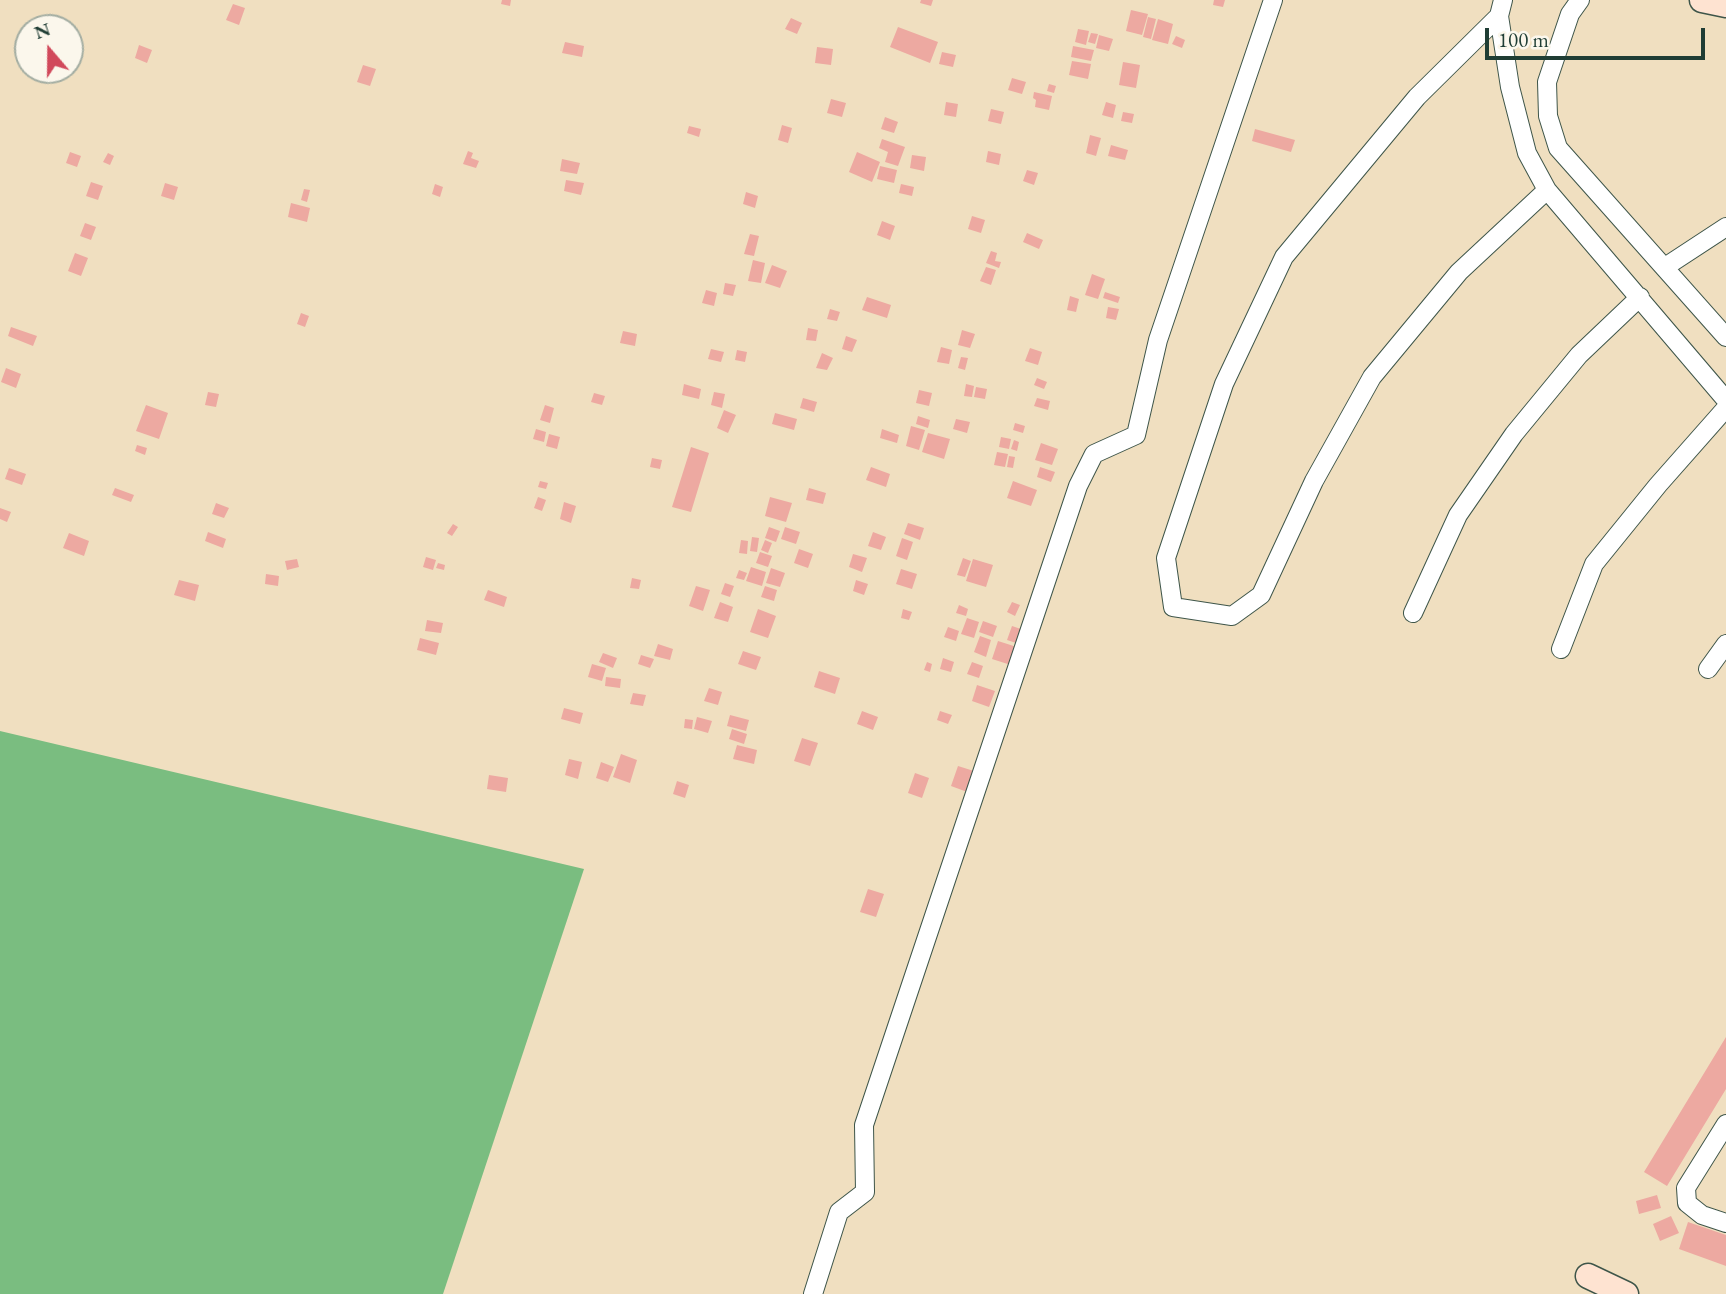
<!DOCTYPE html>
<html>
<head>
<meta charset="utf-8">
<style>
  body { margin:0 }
  #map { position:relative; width:1726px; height:1294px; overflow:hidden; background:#f0dfc0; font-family:"EB Garamond",serif }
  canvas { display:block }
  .north { position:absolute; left:14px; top:14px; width:70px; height:70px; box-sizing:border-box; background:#fbf7ec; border:2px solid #a3ada2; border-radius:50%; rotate:340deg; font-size:19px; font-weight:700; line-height:28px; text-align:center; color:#1f3d34 }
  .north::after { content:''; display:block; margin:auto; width:24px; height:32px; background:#d1495b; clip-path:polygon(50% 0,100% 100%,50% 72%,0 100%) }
  .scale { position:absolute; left:1485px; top:28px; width:220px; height:32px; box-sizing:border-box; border:4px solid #1f3d34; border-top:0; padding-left:9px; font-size:21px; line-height:24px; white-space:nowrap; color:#1f3d34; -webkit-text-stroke:5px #fbf7ec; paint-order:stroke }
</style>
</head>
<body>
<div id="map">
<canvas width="1726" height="1294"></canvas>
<div class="north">N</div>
<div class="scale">100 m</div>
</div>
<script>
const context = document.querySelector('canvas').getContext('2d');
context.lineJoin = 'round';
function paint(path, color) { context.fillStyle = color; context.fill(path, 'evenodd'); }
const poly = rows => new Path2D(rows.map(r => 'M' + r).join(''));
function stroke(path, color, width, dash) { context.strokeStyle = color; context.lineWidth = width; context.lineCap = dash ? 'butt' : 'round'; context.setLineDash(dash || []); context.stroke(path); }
const forest = poly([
  [0,731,584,869,443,1294,0,1294]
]);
const building = poly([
  [502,0,511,0,510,6,501,4],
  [921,0,933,0,931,6,920,3],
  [1214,0,1225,0,1223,7,1213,5],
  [233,4,245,8,239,25,226,20],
  [1131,10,1148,14,1142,35,1126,31],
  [1148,17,1156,19,1151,39,1143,37],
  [791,18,802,23,797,34,785,29],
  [1158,19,1173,24,1168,44,1152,40],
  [898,27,938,42,930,63,890,47],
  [1078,29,1089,31,1086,45,1075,42],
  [1091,33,1098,34,1095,44,1088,42],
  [1099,35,1113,39,1109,51,1096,48],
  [1176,36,1185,40,1182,48,1172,44],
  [565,42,584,46,582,57,562,53],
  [139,45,152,50,147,63,135,58],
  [1073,46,1094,50,1091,61,1071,57],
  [817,47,833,49,831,65,815,63],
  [942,52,956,55,953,67,939,64],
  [1072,61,1091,64,1088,79,1069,75],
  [1123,62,1140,65,1136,88,1119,85],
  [363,65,376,69,370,86,357,82],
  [1012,78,1026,82,1022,94,1008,90],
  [1049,84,1056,86,1054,93,1047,91],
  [1034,92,1052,96,1049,110,1035,107,1036,100,1033,98],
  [831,99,846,103,842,117,827,113],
  [946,102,958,104,956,117,944,115],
  [1106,102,1116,105,1113,118,1102,115],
  [991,109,1004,112,1001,124,988,121],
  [1123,112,1134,114,1132,123,1121,121],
  [885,117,898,122,894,133,881,129],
  [782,125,792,128,788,143,778,140],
  [689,126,701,129,699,137,687,133],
  [1255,129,1295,140,1291,152,1252,141],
  [1090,135,1101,138,1096,156,1086,153],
  [882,139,905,147,898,166,885,162,888,152,879,148],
  [1111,145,1128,150,1125,160,1108,156],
  [468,151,473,153,471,158,479,161,476,168,463,164],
  [988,151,1001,154,999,165,986,162],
  [70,152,81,156,77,167,66,163],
  [857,152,880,162,872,182,849,172],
  [108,153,114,156,110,165,103,162],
  [912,155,926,157,924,171,910,168],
  [562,159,580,163,577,174,560,171],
  [880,166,897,170,894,183,877,179],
  [1027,170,1038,173,1034,185,1023,181],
  [566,180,584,183,581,195,564,191],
  [91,182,103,186,98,200,86,196],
  [165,183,178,187,174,200,161,196],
  [435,184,443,187,440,197,432,194],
  [901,184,914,187,912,196,899,193],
  [304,189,310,190,307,202,301,200],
  [746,192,758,196,755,208,743,204],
  [291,203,310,208,307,222,288,217],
  [972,216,985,220,981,233,968,229],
  [882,221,895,226,890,240,877,235],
  [85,223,96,227,91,240,80,236],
  [1027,233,1043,240,1039,249,1023,242],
  [750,234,759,236,754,256,744,254],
  [991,251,997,253,995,261,1001,262,999,268,986,263],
  [75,253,88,258,81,276,68,271],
  [753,260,765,263,761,283,748,281],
  [772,265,787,271,780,288,765,283],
  [986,267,996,270,991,285,980,281],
  [1092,274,1105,279,1098,299,1085,295],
  [725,283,736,285,733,296,723,294],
  [706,290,717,293,714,306,702,303],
  [1105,292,1120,297,1118,303,1103,298],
  [1070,296,1079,299,1076,312,1067,310],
  [867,297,891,305,887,318,862,310],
  [1108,307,1119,309,1116,320,1106,318],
  [830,309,840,312,837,321,827,319],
  [301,313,309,316,305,327,297,324],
  [11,327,37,336,33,346,8,336],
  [808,328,818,330,816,341,806,340],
  [962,330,975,334,970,348,958,345],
  [623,331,637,334,635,346,620,343],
  [846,336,857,340,852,352,842,349],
  [941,347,952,350,949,364,937,362],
  [1030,348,1042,352,1038,365,1025,361],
  [711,349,724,352,721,362,708,359],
  [737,350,747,352,745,362,735,360],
  [822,353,833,358,827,370,816,368],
  [961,357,968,358,965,370,958,368],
  [6,368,21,374,16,388,1,382],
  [1037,378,1047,382,1044,389,1034,385],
  [684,384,701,389,699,399,682,395],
  [966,384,974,386,972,397,964,396],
  [976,387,987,389,985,399,974,397],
  [919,390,932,393,929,406,916,403],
  [208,392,219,394,216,407,205,405],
  [714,392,725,394,722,408,711,405],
  [594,393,605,396,602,405,591,402],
  [803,398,817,402,814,412,800,408],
  [1037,398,1050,401,1048,410,1034,406],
  [146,405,168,413,159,439,136,431],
  [545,405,554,408,550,423,540,420],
  [724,410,736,415,728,433,717,428],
  [775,413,797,419,794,430,772,424],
  [918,416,930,420,928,428,916,424],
  [956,419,970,422,967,433,953,429],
  [1015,423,1025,426,1023,433,1013,430],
  [911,426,925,430,919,450,906,446],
  [536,429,546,432,544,442,533,439],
  [882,429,899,435,897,443,880,438],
  [928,433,950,439,944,459,922,452],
  [549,434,560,437,557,449,546,446],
  [1001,437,1011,439,1009,449,999,447],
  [1014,440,1019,442,1017,451,1011,449],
  [1041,443,1058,449,1052,465,1035,460],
  [137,445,147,448,145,455,135,451],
  [691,447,709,453,691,512,672,507],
  [997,452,1008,454,1005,467,994,465],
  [1009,456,1015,457,1013,468,1007,467],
  [652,458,662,460,660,469,650,467],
  [871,467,890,474,886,487,866,480],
  [1040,467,1055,472,1051,482,1037,477],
  [9,468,26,474,22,485,5,479],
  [540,481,548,483,546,489,538,487],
  [1013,481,1037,490,1031,506,1007,498],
  [115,488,134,495,131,502,112,495],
  [809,488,826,493,823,504,806,500],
  [538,497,546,500,542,511,534,508],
  [770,497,792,503,786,522,765,516],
  [564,502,576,506,571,523,560,519],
  [216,503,229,508,224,518,212,514],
  [0,508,11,512,7,522,0,519],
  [908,523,924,528,920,540,904,534],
  [453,524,458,527,452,536,447,533],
  [769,527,780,531,776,542,765,538],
  [785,527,800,532,796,544,781,539],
  [208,532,226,539,223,548,205,541],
  [873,532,886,537,881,550,868,546],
  [69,533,89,541,84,556,63,548],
  [752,537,759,538,757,552,750,551],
  [902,538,913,542,907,560,896,556],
  [741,540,748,541,747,554,739,553],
  [765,540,772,543,768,553,761,550],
  [799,549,813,554,808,568,794,563],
  [760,552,772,556,768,567,756,563],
  [853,554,867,558,862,572,849,567],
  [426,557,436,560,433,570,423,567],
  [963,558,971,561,965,577,957,575],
  [297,559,299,567,287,570,285,561],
  [973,559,993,565,986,587,966,581],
  [438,563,445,565,444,570,436,568],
  [751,567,766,572,762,586,746,581],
  [771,568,785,573,780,587,766,583],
  [901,569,917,574,912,589,896,584],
  [739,570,747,573,744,580,736,578],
  [266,574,279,576,278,586,265,584],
  [632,578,641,580,639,589,630,588],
  [179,580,199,585,195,601,174,595],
  [856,580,868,584,864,595,853,591],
  [725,583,734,586,730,597,721,594],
  [696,586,710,590,703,611,689,606],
  [765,586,777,590,774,601,761,597],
  [488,590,507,597,504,607,484,600],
  [720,602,733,607,728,622,714,618],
  [1012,602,1020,605,1015,616,1007,612],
  [959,605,968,609,966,616,956,613],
  [758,609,776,616,768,638,750,632],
  [903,609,912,612,909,620,901,618],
  [967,618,979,622,974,638,961,634],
  [427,620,443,623,441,633,425,631],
  [983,621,997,626,993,637,979,632],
  [1012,626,1024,630,1019,644,1007,640],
  [948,627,959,631,956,641,944,637],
  [980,636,991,640,986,657,974,652],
  [420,638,439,643,436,655,417,650],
  [998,641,1020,648,1014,666,992,659],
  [658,644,673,649,670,660,654,656],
  [743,651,761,657,756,670,738,664],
  [603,653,617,658,613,668,599,662],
  [641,655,654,659,650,668,638,664],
  [943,658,954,662,951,672,940,669],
  [927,662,932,664,930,672,924,670],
  [972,662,983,666,979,678,967,674],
  [592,664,606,668,602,681,588,677],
  [819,671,840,678,835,694,814,687],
  [606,677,621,679,620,688,605,686],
  [977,685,995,691,989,707,972,701],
  [709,688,722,692,718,705,704,701],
  [633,693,646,695,643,706,630,704],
  [564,708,583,713,580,724,561,719],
  [862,711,878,717,873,730,857,724],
  [940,711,952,715,948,724,937,720],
  [730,715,749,720,746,731,727,726],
  [697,717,712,721,708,733,694,729],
  [685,719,693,720,692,729,684,728],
  [732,729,747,734,744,744,729,739],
  [802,738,818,743,810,766,794,761],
  [737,745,757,750,754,764,733,759],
  [621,754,637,760,630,783,613,777],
  [569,759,582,762,578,779,565,775],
  [601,762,614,767,608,782,596,778],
  [958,766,977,772,970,793,951,786],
  [915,773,929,778,922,798,908,793],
  [489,775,508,778,506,792,487,789],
  [677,781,689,785,685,798,673,794],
  [868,889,884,894,876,917,860,912],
  [1726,1037,1726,1089,1667,1186,1644,1172],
  [1657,1195,1661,1208,1639,1214,1636,1201],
  [1671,1216,1679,1233,1660,1241,1653,1224],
  [1688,1222,1726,1235,1726,1266,1679,1249]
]);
const minor = poly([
  [1503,0,1499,16,1510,87,1527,153,1547,190,1726,400],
  [1580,0,1570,14,1547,82,1548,116,1558,148,1726,337],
  [1499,16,1417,97,1284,257,1224,384,1166,558,1173,607,1232,616,1261,595,1314,481,1372,377,1459,272,1547,190],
  [1665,267,1726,227],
  [1413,613,1458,515,1514,434,1579,355,1640,297],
  [1561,649,1594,564,1658,485,1726,408],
  [1708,669,1726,644],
  [1726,1124,1686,1188,1687,1203,1702,1215,1726,1223],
  [813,1294,839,1212,865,1192,864,1125,1078,486,1094,454,1136,435,1158,340,1273,0]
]);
const secondary = poly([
  [1702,0,1726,5],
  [1588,1276,1626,1294]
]);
paint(forest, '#7abd80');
paint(building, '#eda9a1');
stroke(minor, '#3e5549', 20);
stroke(secondary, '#3e5549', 27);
stroke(minor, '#fff', 18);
stroke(secondary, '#fee3d1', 24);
</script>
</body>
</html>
